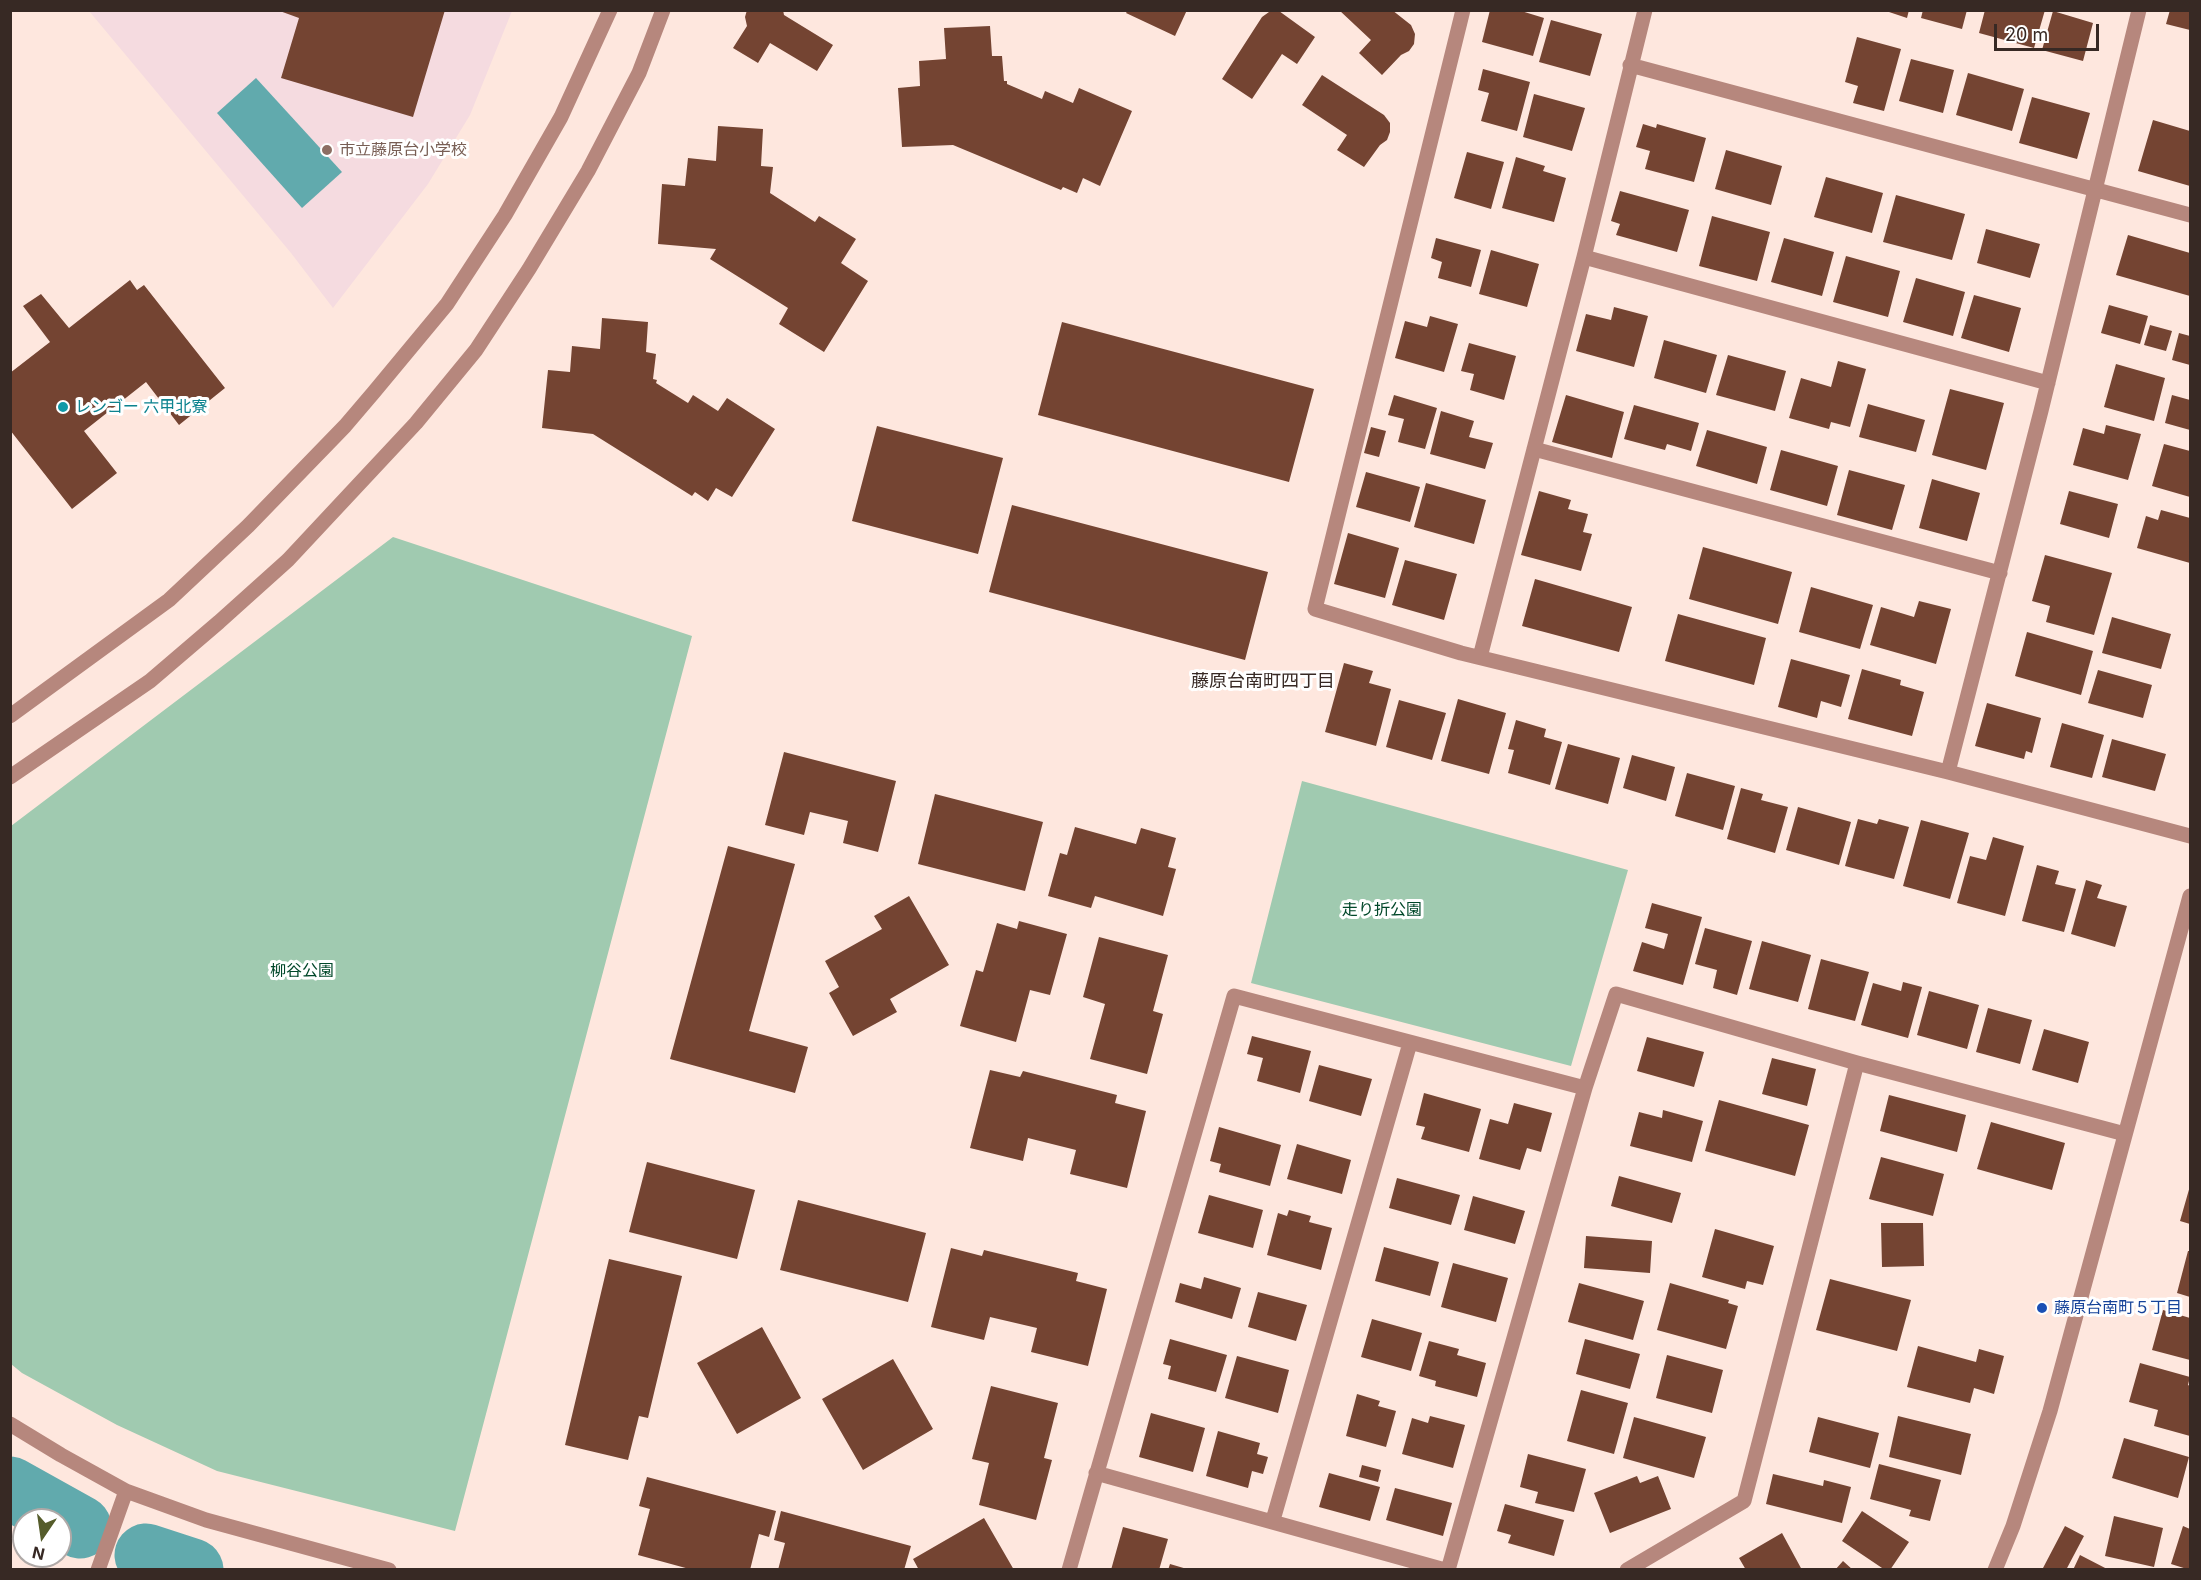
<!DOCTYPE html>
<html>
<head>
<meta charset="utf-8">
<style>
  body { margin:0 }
  #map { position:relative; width:2201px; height:1580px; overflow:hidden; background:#fee7de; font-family:Inter,sans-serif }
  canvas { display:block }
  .frame { position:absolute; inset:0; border:12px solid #372924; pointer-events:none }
  .north { position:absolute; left:12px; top:1508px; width:60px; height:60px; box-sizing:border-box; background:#fff; border:2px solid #afa9a7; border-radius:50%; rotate:193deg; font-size:16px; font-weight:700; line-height:24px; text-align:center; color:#372924 }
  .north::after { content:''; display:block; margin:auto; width:21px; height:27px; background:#555c2b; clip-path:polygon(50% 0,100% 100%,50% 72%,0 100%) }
  .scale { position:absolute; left:1994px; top:24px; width:105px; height:27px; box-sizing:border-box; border:3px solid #372924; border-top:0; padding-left:8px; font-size:18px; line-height:21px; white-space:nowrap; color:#372924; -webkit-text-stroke:4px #fff; paint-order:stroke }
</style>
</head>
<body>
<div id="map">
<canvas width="2201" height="1580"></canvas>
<div class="frame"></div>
<div class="north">N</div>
<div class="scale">20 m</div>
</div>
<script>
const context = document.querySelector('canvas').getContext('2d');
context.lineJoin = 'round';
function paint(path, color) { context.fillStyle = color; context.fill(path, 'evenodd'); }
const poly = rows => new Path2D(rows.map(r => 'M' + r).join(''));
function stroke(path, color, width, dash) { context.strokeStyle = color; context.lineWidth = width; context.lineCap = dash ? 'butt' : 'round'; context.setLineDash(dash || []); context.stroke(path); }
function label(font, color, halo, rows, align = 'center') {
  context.font = font + ' Inter,"Noto Sans JP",sans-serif'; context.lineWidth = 6; context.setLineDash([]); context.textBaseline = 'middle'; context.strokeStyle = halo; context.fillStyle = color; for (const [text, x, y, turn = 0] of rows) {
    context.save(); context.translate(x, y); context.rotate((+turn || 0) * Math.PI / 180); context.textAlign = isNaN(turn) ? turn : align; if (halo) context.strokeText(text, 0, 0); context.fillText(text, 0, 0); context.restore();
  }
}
const education = poly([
  [89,11,512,11,470,115,428,184,333,308,291,253]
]);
const green = poly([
  [393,537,692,636,455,1531,217,1471,117,1425,22,1373,11,1364,11,826],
  [1302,781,1628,870,1571,1066,1251,983]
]);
const water = poly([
  [256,78,342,172,302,208,217,113]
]);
const river = poly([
  [10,1488,80,1527],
  [146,1555,192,1570]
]);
const building = poly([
  [277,10,445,10,413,117,281,78,299,18],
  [747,10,783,10,784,15,833,45,817,71,770,43,758,63,733,48,747,26,745,17],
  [1128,10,1187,10,1175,36,1126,13],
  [1339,10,1392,10,1411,25,1415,34,1414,44,1409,51,1401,55,1382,75,1359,53,1371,40],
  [1490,10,1518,10,1544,18,1533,56,1482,42],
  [1883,10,1909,10,1907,18],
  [1923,10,1967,10,1962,29,1921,18],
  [1985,10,2045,10,2034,48,1979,33],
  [2170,10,2190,10,2190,30,2166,24],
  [1279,11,1315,37,1297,64,1282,54,1252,99,1222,79,1262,17,1269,12],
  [2053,11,2093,23,2083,61,2042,50],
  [1551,20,1602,34,1590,76,1539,62],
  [990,26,992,56,1002,56,1004,81,1007,81,1007,84,1042,99,1045,91,1073,103,1079,88,1132,111,1100,186,1083,178,1077,193,1063,187,1061,190,953,145,902,147,898,88,920,86,919,61,946,59,944,28],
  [1857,37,1901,49,1884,111,1853,103,1858,86,1845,82],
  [1911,59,1954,70,1943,113,1899,101],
  [1483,69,1530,82,1517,131,1481,121,1489,93,1478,90],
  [1968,73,2024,89,2012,131,1956,115],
  [1322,75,1384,115,1390,123,1390,132,1387,140,1380,145,1364,167,1337,150,1347,135,1302,105],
  [1534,94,1585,108,1572,151,1523,137],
  [2032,97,2090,113,2077,159,2019,143],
  [2153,120,2190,131,2190,186,2138,171],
  [1643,124,1656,128,1657,124,1706,138,1694,182,1645,169,1650,151,1636,147],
  [718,126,763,129,761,166,773,167,770,193,815,222,819,216,856,239,841,263,868,281,824,352,779,324,788,308,710,259,716,249,658,244,662,184,685,186,688,158,716,161],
  [1726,150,1782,166,1771,205,1715,189],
  [1467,152,1504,162,1491,209,1454,198],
  [1516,157,1545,166,1543,171,1566,178,1554,222,1502,208],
  [1826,177,1883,193,1872,233,1814,217],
  [1620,191,1689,210,1677,252,1616,235,1620,224,1611,221],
  [1896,195,1965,214,1952,260,1883,242],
  [1712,216,1770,232,1757,281,1699,266],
  [1986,229,2040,244,2030,278,1977,263],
  [2128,235,2190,253,2190,296,2116,275],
  [1436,238,1481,250,1471,287,1438,278,1442,262,1431,258],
  [1784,238,1834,252,1822,296,1771,282],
  [1491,250,1539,264,1527,307,1479,294],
  [1846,256,1900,271,1888,317,1833,302],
  [1916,278,1965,292,1953,336,1903,322],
  [130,280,137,290,144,285,225,388,179,425,146,382,84,431,117,473,72,509,10,430,10,373,50,342,23,306,41,294,69,328],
  [1974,295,2021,308,2009,352,1961,338],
  [2109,305,2148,316,2140,344,2101,333],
  [1614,307,1648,316,1634,367,1576,351,1586,314,1611,320],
  [1430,316,1458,324,1444,372,1395,358,1405,321,1427,327],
  [602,318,648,322,646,352,656,354,653,379,657,380,656,383,688,403,693,395,718,411,727,398,775,429,732,497,716,488,708,501,695,492,692,496,593,434,542,428,548,370,570,372,572,346,600,349],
  [1062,322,1314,389,1289,482,1038,415],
  [2150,325,2172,331,2166,351,2144,345],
  [2179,333,2190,336,2190,365,2172,360],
  [1664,340,1717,355,1706,393,1654,378],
  [1469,343,1516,356,1504,400,1470,390,1474,374,1461,371],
  [1728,355,1786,371,1775,411,1716,395],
  [1838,361,1866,369,1850,427,1831,422,1829,429,1789,418,1801,378,1831,387],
  [2116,364,2165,378,2154,421,2104,407],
  [1950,389,2004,403,1986,470,1932,455],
  [1394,395,1437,408,1425,449,1398,442,1404,419,1388,415],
  [1566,395,1624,412,1612,458,1552,442],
  [2172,395,2190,400,2190,430,2165,423],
  [1868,404,1925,420,1916,452,1859,437],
  [1634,405,1699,423,1691,451,1667,444,1665,450,1624,439],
  [1441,411,1474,421,1469,437,1493,443,1485,469,1430,454],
  [2106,425,2141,434,2128,480,2073,465,2083,428,2104,434],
  [877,426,1003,458,978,554,852,521],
  [1371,427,1386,431,1379,457,1364,453],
  [1707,430,1767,447,1757,484,1696,466],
  [2164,444,2190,451,2190,497,2152,486],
  [1781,450,1838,466,1827,506,1770,490],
  [1849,470,1905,485,1892,530,1837,515],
  [1366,472,1420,487,1410,522,1356,507],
  [1932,479,1980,493,1967,541,1919,528],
  [1426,483,1486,500,1474,544,1414,527],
  [1539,491,1571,500,1568,509,1588,514,1583,532,1592,534,1581,571,1521,555],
  [2069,491,2118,504,2109,538,2060,524],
  [1012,505,1268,572,1245,660,989,592],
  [2161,510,2190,518,2190,563,2137,548,2146,516,2158,520],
  [1348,533,1399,548,1385,598,1334,584],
  [1703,547,1792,572,1778,624,1689,599],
  [2045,555,2112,573,2094,635,2046,622,2050,606,2032,601],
  [1405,560,1457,574,1444,620,1392,605],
  [1535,579,1632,607,1619,652,1522,626],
  [1811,587,1873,605,1860,649,1799,632],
  [1919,601,1951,609,1936,664,1870,645,1881,607,1914,617],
  [1678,614,1766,638,1754,685,1665,661],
  [2112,617,2171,634,2161,669,2102,653],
  [2027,632,2093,651,2081,695,2015,676],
  [1791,659,1850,675,1841,707,1821,701,1817,718,1778,707],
  [1344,663,1373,671,1369,683,1391,689,1376,746,1325,732],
  [1862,669,1901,680,1900,685,1924,692,1912,736,1848,719],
  [2098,670,2152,685,2143,718,2088,703],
  [1458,699,1506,713,1489,774,1441,761],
  [1399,700,1446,713,1432,760,1386,747],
  [1987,703,2041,718,2032,753,2026,751,2024,759,1975,746],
  [1516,720,1546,729,1544,737,1562,742,1550,785,1508,773,1514,750,1508,749],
  [2062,723,2104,735,2092,778,2050,767],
  [2112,739,2166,754,2155,791,2102,777],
  [1568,744,1620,758,1608,804,1555,789],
  [784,752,896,781,878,852,843,843,848,821,810,812,804,835,765,825],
  [1632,755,1675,767,1666,801,1623,788],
  [1687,773,1735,786,1723,830,1675,816],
  [1741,788,1763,794,1761,800,1788,807,1775,853,1727,839],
  [935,794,1043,822,1025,891,918,864],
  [1798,807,1851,822,1839,865,1786,850],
  [1858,819,1877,824,1879,819,1909,827,1894,879,1845,866],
  [1921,820,1969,833,1950,899,1903,886],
  [1075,827,1136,844,1141,828,1176,838,1168,867,1176,869,1163,916,1095,896,1091,908,1048,896,1060,853,1067,855],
  [1993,837,2024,846,2005,916,1957,903,1970,856,1986,860],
  [728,846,795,864,749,1031,808,1047,795,1093,670,1059],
  [2037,865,2059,871,2055,884,2076,889,2064,932,2022,921],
  [2086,880,2102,885,2097,898,2127,906,2115,947,2071,934],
  [909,896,949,965,890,999,897,1012,853,1036,829,993,839,987,825,961,882,929,874,916],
  [1652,903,1702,917,1683,985,1633,971,1642,942,1664,949,1668,934,1645,928],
  [1019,921,1067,934,1050,995,1030,990,1016,1042,960,1026,976,970,983,972,997,923,1017,929],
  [1705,928,1752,941,1737,995,1713,988,1717,970,1695,964],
  [1099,937,1168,955,1153,1011,1163,1014,1147,1074,1090,1059,1105,1004,1083,997],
  [1762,941,1811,955,1798,1002,1749,989],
  [1821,959,1869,972,1855,1021,1808,1009],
  [1903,982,1922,987,1908,1038,1861,1025,1873,983,1901,991],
  [1929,991,1979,1005,1967,1049,1917,1035],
  [1988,1008,2032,1020,2020,1064,1976,1052],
  [2044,1029,2089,1042,2078,1083,2032,1070],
  [1252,1036,1311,1051,1300,1093,1257,1081,1263,1058,1247,1054],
  [1647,1037,1704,1052,1694,1087,1637,1071],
  [1772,1058,1816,1069,1807,1106,1762,1094],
  [1319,1065,1372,1079,1361,1116,1309,1101],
  [990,1070,1020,1077,1023,1071,1117,1095,1115,1103,1146,1111,1127,1188,1070,1174,1076,1150,1028,1138,1023,1161,970,1148],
  [1424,1093,1481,1109,1469,1152,1421,1139,1425,1127,1416,1125],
  [1889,1095,1966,1115,1957,1152,1880,1131],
  [1719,1100,1809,1125,1795,1176,1705,1151],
  [1514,1103,1552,1113,1541,1152,1527,1148,1520,1170,1479,1159,1490,1119,1508,1124],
  [1663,1110,1703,1121,1692,1162,1630,1146,1639,1112,1662,1118],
  [1991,1122,2065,1143,2052,1190,1977,1169],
  [1219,1127,1281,1145,1270,1186,1219,1172,1221,1164,1210,1161],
  [1297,1144,1351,1160,1342,1194,1287,1179],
  [1881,1157,1944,1174,1933,1216,1869,1199],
  [647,1162,755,1190,737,1259,629,1232],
  [1619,1176,1681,1193,1672,1223,1611,1206],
  [1397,1178,1460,1195,1451,1225,1389,1208],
  [2190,1186,2190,1224,2180,1221],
  [1209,1195,1263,1210,1253,1248,1198,1233],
  [1473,1196,1525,1211,1515,1244,1464,1230],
  [798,1200,926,1233,908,1302,780,1270],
  [1289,1210,1311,1216,1309,1222,1332,1228,1321,1270,1267,1255,1278,1213,1287,1216],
  [1881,1223,1923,1223,1924,1266,1882,1267],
  [1715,1229,1774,1246,1763,1285,1747,1281,1745,1289,1702,1277],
  [1586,1236,1652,1241,1650,1273,1584,1268],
  [1384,1247,1439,1262,1430,1296,1375,1281],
  [951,1248,982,1256,984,1250,1078,1273,1076,1281,1107,1289,1088,1366,1031,1352,1037,1328,990,1317,984,1340,931,1327],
  [2188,1251,2190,1251,2190,1297,2177,1293],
  [609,1259,682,1276,648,1418,639,1416,628,1460,565,1445],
  [1453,1263,1508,1278,1496,1322,1441,1307],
  [1204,1277,1241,1288,1232,1319,1175,1302,1180,1283,1201,1289],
  [1830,1279,1911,1300,1897,1351,1816,1330],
  [1579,1283,1644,1301,1633,1340,1568,1322],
  [1670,1283,1729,1300,1728,1303,1738,1306,1726,1349,1657,1330],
  [1258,1292,1307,1305,1296,1341,1248,1327],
  [2163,1310,2190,1318,2190,1360,2152,1350],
  [1372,1319,1422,1333,1411,1371,1361,1357],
  [762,1327,801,1398,737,1434,697,1363],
  [1170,1339,1227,1355,1216,1392,1168,1379,1171,1366,1163,1364],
  [1585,1339,1640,1354,1630,1389,1576,1374],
  [1429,1341,1459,1349,1457,1355,1486,1363,1477,1397,1435,1386,1436,1381,1419,1376],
  [1918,1346,1976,1362,1979,1349,2004,1356,1994,1394,1974,1388,1970,1403,1907,1387],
  [1667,1355,1723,1370,1712,1413,1656,1398],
  [1237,1356,1289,1370,1278,1413,1225,1398],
  [893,1359,933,1429,863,1470,822,1399],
  [2140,1363,2190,1377,2188,1385,2190,1386,2190,1436,2154,1426,2158,1410,2129,1402],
  [991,1386,1058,1403,1044,1458,1052,1460,1036,1520,979,1505,989,1463,972,1459],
  [1581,1390,1628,1403,1614,1454,1567,1441],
  [1357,1394,1380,1401,1378,1406,1396,1411,1386,1447,1346,1436],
  [1151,1413,1205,1428,1193,1472,1139,1457],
  [1430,1416,1465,1425,1453,1468,1402,1454,1412,1418,1428,1423],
  [1898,1416,1971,1434,1961,1475,1889,1457],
  [1634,1417,1706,1437,1694,1478,1623,1458],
  [1818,1417,1879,1433,1870,1468,1809,1452],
  [1218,1431,1260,1443,1257,1454,1268,1457,1263,1474,1252,1471,1248,1488,1206,1476],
  [2124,1438,2189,1457,2178,1498,2112,1478],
  [1528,1454,1586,1469,1574,1512,1535,1503,1538,1492,1520,1487],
  [1879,1464,1941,1480,1930,1521,1909,1516,1911,1510,1870,1499],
  [1362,1465,1381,1470,1378,1482,1359,1477],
  [1329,1473,1380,1487,1370,1521,1319,1507],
  [1773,1474,1823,1486,1824,1480,1851,1487,1842,1523,1766,1504],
  [1637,1476,1640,1483,1658,1476,1671,1509,1610,1533,1594,1493],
  [647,1477,776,1511,769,1537,759,1534,750,1570,693,1570,638,1555,650,1509,639,1506],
  [1395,1488,1452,1503,1443,1536,1386,1520],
  [1505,1504,1564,1520,1554,1556,1508,1543,1511,1535,1497,1531],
  [781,1511,911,1546,904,1570,778,1570,785,1543,774,1540],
  [1862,1511,1909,1542,1890,1570,1885,1570,1842,1541],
  [2114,1516,2163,1528,2154,1567,2105,1556],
  [984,1518,1014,1570,919,1570,913,1559],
  [2065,1526,2084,1536,2066,1570,2045,1570,2043,1568],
  [2183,1526,2190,1529,2190,1570,2171,1564],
  [1123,1527,1168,1539,1159,1570,1111,1570],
  [1782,1533,1802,1570,1746,1570,1739,1558],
  [2080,1555,2109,1570,2073,1570],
  [1843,1561,1853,1570,1835,1570],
  [1170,1564,1187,1569,1187,1570,1168,1570]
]);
const minor = poly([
  [1463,10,1315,609,1461,653,1948,772,2190,836],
  [1630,65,2190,215],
  [1584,257,2048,383],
  [1534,449,2000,573],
  [1480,657,1584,257,1645,10],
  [10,716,169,600,248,526,345,426,374,392,447,304,505,215,561,117,610,10],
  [1948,772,2041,411,2139,10],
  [10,777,150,681,219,622,288,560,416,423,476,350,529,269,588,171,639,73,663,10],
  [10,1424,61,1455,126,1491,206,1520,389,1570],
  [1096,1473,1445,1570],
  [1273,1520,1410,1043],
  [98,1570,126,1491],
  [1069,1570,1234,996,1585,1088],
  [1448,1570,1585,1088,1616,994,1857,1063,2125,1134],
  [1627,1570,1744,1501,1857,1063],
  [1995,1570,2013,1526,2050,1411,2190,896]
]);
const markers = [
  [327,150,6,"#8d6e63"],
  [63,407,6,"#0f9aa8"],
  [2042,1308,6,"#1a4fb4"]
];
const educationNames = [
  ["市立藤原台小学校",339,150]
];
const cultureNames = [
  ["レンゴー 六甲北寮",75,407]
];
const parkNames = [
  ["走り折公園",1382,910],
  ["柳谷公園",302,971]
];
const transitNames = [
  ["藤原台南町５丁目",2054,1308]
];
const neighbourhoodNames = [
  ["藤原台南町四丁目",1263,682]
];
paint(education, '#f5dbe0');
paint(green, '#a0cab0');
paint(water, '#61aaad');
stroke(river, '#61aaad', 63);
paint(building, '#744432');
stroke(minor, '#b6877d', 15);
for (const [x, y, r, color] of markers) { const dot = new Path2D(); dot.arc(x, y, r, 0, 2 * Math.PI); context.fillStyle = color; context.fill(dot); stroke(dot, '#fff', 2); }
label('16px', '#785e54', '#fff', educationNames, 'left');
label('16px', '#0d838f', '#fff', cultureNames, 'left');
label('16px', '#004729', '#fff', parkNames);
label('16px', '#164399', '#fff', transitNames, 'left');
label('18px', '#372924', '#fff', neighbourhoodNames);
</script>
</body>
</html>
